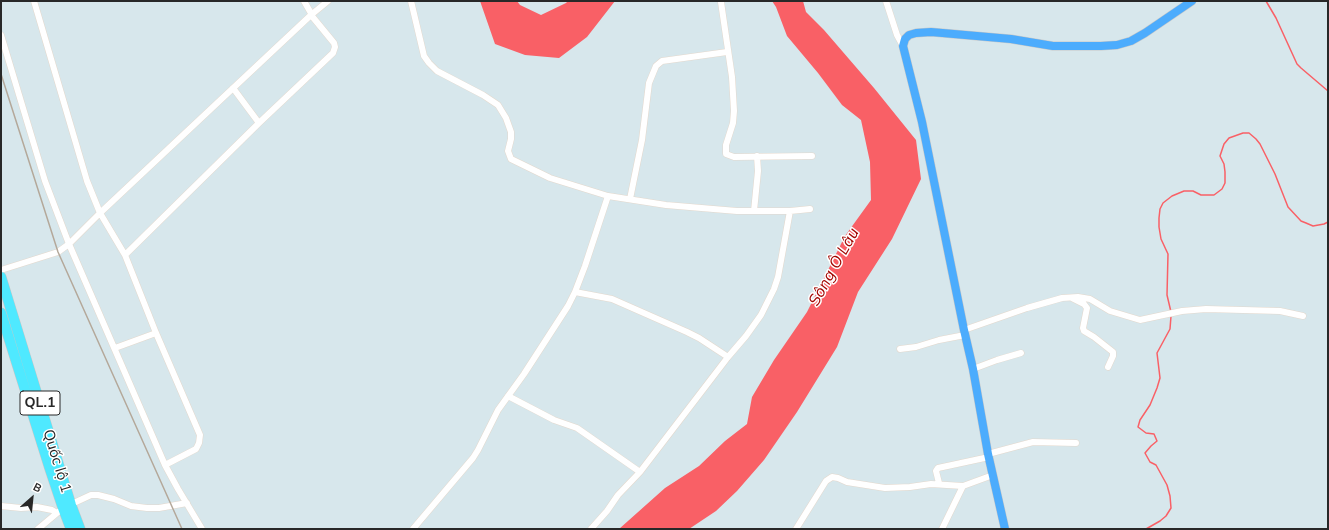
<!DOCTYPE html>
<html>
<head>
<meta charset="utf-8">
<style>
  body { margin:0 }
  #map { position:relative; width:1329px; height:530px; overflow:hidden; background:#d7e7ec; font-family:Mulish,sans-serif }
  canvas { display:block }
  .frame { position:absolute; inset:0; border:2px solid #282828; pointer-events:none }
  .north { position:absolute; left:12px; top:478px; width:40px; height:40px; -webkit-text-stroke:3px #fff; paint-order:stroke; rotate:27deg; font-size:11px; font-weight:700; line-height:16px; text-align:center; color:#282828 }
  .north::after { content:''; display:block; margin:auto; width:14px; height:18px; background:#282828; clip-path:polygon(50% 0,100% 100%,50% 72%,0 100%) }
</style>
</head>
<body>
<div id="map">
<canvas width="1329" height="530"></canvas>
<div class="frame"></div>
<div class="north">B</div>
</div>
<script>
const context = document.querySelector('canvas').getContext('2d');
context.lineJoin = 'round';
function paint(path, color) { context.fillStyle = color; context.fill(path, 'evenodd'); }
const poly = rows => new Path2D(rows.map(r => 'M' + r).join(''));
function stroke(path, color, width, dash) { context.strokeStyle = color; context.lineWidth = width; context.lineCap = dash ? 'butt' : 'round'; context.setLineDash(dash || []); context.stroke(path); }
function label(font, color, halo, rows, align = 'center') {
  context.font = font + ' Mulish,sans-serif'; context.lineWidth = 3; context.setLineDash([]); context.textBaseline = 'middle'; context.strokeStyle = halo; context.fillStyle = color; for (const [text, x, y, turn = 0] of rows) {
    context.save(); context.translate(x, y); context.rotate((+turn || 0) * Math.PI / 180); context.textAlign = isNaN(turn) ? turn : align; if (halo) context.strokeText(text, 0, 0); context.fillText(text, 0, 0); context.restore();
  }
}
const water = poly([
  [480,1,517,1,520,5,541,15,566,3,568,1,615,1,587,37,559,58,525,55,495,44],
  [772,1,803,1,806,12,824,30,874,88,916,140,921,179,892,239,858,292,837,347,797,412,764,460,737,491,716,511,689,529,619,529,665,488,699,466,725,441,747,424,752,397,774,360,807,312,845,236,871,200,870,162,861,120,842,105,818,73,787,36,776,7]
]);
const stream = poly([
  [1266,1,1276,18,1297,64,1301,68,1328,91],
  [1171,312,1167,295,1168,254,1161,239,1159,227,1159,218,1160,209,1163,203,1172,196,1184,191,1193,191,1201,195,1214,195,1222,189,1225,183,1225,172,1224,164,1220,156,1224,144,1229,138,1243,133,1249,133,1256,139,1260,144,1275,174,1288,207,1301,221,1306,223,1313,226,1324,224,1328,222],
  [1146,529,1160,521,1166,516,1171,508,1170,496,1167,485,1156,465,1150,462,1145,453,1151,446,1157,441,1154,434,1146,433,1138,427,1140,420,1150,405,1157,388,1160,378,1157,353,1170,329,1171,316]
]);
const minor = poly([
  [34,1,87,181,100,213,125,255,156,333,200,435,199,443,196,449,165,465],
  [304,1,312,15],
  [411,1,424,56,429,63,437,71,483,95,498,105,506,118,511,132,511,139,508,151,511,159,550,178,608,196,585,266,575,292,568,306,524,374,498,410,478,450,473,458,413,529],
  [886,1,897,35,903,46],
  [721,2,732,77,734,111,733,123,726,145,726,154,734,157,812,156],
  [1,35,45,181,69,244,165,465,178,489,202,529],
  [233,88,259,123],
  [608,196,666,205,737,211,790,211,810,209],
  [630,199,642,140,649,83,656,66,662,61,727,52],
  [754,211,758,171,757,156],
  [125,255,259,123,333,53,335,47,334,43,311,15],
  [1,270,58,252,69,244,100,213,311,15,328,1],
  [575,292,612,299,687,332,699,338,728,357],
  [1072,298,1084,304,1087,308,1083,328,1084,331,1094,337,1113,352,1113,356,1108,367],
  [964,330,1027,308,1062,298,1078,297,1090,299,1110,311,1140,320,1182,311,1206,309,1280,311,1303,316],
  [115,348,156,333],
  [900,349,916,347,939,340,965,335],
  [973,369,997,360,1021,353],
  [508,396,554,420,577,428,640,472],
  [988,454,1033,442,1076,443],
  [939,483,936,471,938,468,989,457],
  [1,506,21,508,37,507,52,510,57,513],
  [38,529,63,508,91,495,98,495,114,499,131,506,147,508,159,508,187,503],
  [591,529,607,511,618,495,640,472,728,357,746,336,761,315,774,289,778,277,790,211],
  [796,529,826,481,832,477,838,478,847,482,885,488,910,487,931,484,963,486],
  [942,529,963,486,993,475]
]);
const major = poly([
  [1005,529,988,454,973,369,964,330,922,122,903,46,905,39,909,35,916,33,931,32,1011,39,1053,46,1101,46,1117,45,1131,41,1145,33,1192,1]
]);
const highway = poly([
  [1,277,71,505,80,529],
  [1,313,50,469,63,508,71,529]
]);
const rail = poly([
  [1,74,58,252,182,529]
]);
const shields = [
  [40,403,40]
];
const shieldNames = [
  ["QL.1",40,403]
];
const streetNames = [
  ["Quốc lộ 1",57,461,73]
];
const waterNames = [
  ["Sông Ô Lâu",834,267,-61]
];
paint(water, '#f96066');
stroke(stream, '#f96066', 1.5);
stroke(minor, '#e3d8cd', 7);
stroke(major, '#c7c7c7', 9);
stroke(highway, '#c7c7c7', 11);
stroke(minor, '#fff', 6);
stroke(major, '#4cacfd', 8);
stroke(highway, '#4fe9ff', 10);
stroke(rail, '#b4a89a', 1.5);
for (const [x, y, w] of shields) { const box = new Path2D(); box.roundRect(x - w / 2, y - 12, w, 24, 3); context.fillStyle = '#fff'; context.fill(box); stroke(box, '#282828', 1); }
label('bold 14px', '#282828', null, shieldNames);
label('15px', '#282828', '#fff', streetNames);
label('italic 16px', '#a20702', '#fff', waterNames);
</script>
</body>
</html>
